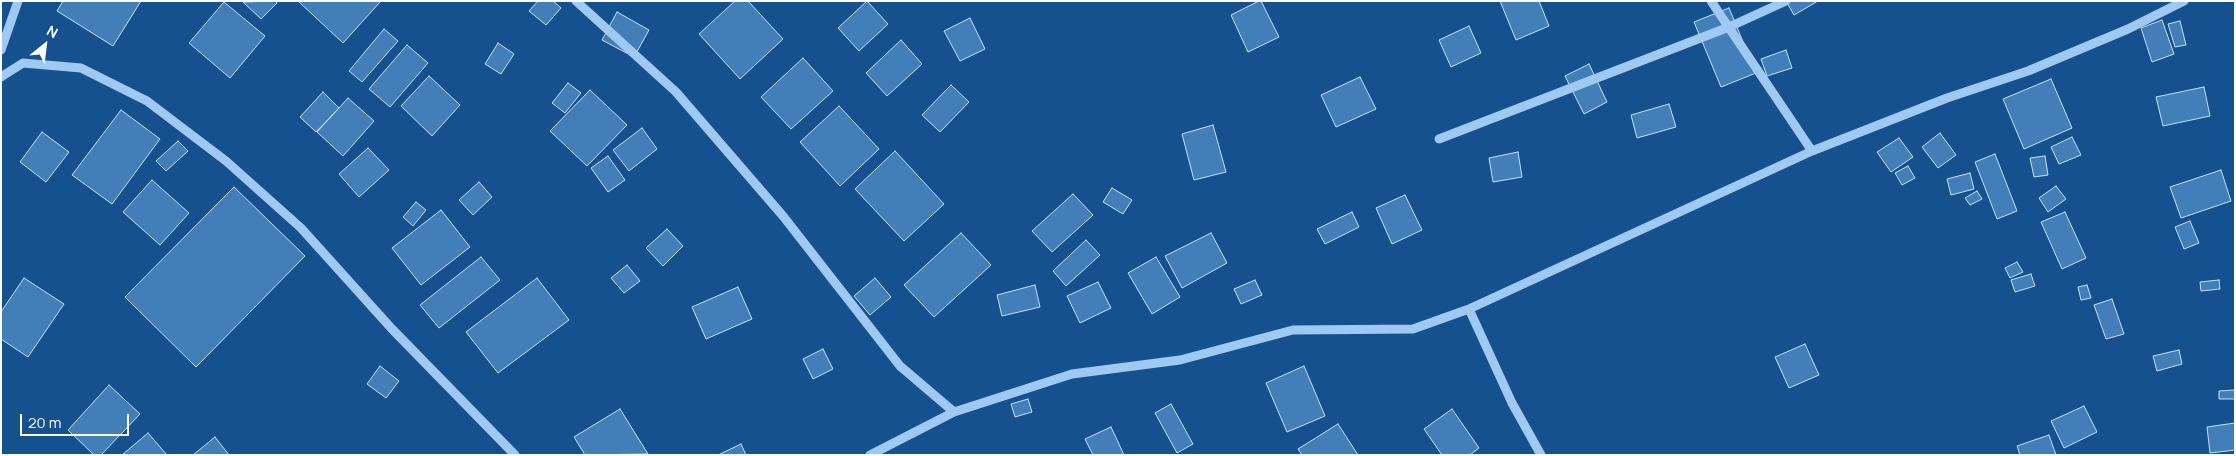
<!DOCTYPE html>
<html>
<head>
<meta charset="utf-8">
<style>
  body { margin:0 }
  #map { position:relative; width:2236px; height:456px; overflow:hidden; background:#15518e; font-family:Manrope,sans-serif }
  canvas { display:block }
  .frame { position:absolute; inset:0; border:2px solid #fff; pointer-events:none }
  .north { position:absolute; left:20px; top:20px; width:50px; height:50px; -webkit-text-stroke:4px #15518e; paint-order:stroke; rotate:29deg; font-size:14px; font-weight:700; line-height:20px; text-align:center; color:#fff }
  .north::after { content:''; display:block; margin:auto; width:18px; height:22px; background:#fff; clip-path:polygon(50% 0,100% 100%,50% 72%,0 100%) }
  .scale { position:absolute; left:20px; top:414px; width:109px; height:22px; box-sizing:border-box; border:2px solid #fff; border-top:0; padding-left:6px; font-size:15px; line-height:18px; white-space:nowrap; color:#fff; -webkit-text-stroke:4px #15518e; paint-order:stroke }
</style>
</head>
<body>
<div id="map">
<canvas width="2236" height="456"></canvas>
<div class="frame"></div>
<div class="north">N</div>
<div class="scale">20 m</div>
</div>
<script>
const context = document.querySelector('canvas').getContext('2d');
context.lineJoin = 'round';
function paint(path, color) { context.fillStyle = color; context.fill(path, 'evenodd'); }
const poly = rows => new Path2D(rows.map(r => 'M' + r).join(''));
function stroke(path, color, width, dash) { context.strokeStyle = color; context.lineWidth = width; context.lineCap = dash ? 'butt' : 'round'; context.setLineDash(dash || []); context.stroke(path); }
const building = poly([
  [63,1,141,1,113,46,57,11,63,1],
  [276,1,277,3,261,19,243,2,276,1],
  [298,1,381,1,343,43,298,1],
  [538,1,553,1,561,8,546,25,529,11,538,1],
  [735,1,748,1,783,39,740,79,699,34,735,1],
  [867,1,888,24,859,51,838,28,867,1],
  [1259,1,1261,1,1279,37,1248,52,1231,15,1259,1],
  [1500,1,1539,1,1549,26,1516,40,1500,1],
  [1786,1,1818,1,1794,15,1786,1],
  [224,2,265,36,230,78,189,43,224,2],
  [1729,8,1756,73,1721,87,1694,22,1729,8],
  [617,12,649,30,634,57,602,40,617,12],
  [970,18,985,49,960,61,944,31,970,18],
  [2162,20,2174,54,2152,62,2141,28,2162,20],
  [2180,21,2186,45,2175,47,2168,24,2180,21],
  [1469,26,1481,53,1451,67,1439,40,1469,26],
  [384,29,398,41,362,82,349,71,384,29],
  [901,40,922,64,887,96,866,73,901,40],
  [498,43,514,54,501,74,485,64,498,43],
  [407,45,428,63,390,107,369,89,407,45],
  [1786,50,1792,68,1767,76,1761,59,1786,50],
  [803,58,833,91,791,129,761,97,803,58],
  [1589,64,1607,102,1584,114,1565,76,1589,64],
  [429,76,460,105,432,136,401,106,429,76],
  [1360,77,1376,109,1336,127,1321,95,1360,77],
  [2051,79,2072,128,2024,149,2003,99,2051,79],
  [568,83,581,93,565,113,552,103,568,83],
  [951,85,969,102,940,132,922,115,951,85],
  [2204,87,2210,116,2163,126,2156,97,2204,87],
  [590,90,627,125,587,166,550,131,590,90],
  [323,92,339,108,316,132,300,117,323,92],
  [348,98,374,121,343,156,317,132,348,98],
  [1669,104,1676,127,1637,138,1631,115,1669,104],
  [839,106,879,149,840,186,800,142,839,106],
  [121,110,160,139,112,204,72,175,121,110],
  [1213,125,1226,172,1194,180,1182,134,1213,125],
  [642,128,657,149,629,171,613,150,642,128],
  [42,132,69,152,46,182,20,162,42,132],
  [1940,133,1956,155,1938,168,1922,147,1940,133],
  [2072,137,2081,155,2059,164,2051,147,2072,137],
  [1899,138,1913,157,1891,172,1877,152,1899,138],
  [178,141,188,151,166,171,156,161,178,141],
  [368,148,389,170,359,197,339,174,368,148],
  [895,151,944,204,904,241,855,189,895,151],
  [1518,152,1522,177,1493,182,1489,158,1518,152],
  [1995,154,2017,211,1997,219,1975,162,1995,154],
  [608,156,625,180,608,192,591,168,608,156],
  [2045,156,2048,175,2034,177,2030,158,2045,156],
  [1908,166,1915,178,1902,185,1895,173,1908,166],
  [2221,170,2231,201,2181,218,2170,187,2221,170],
  [1970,173,1974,189,1951,195,1947,179,1970,173],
  [152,180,189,213,160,245,123,212,152,180],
  [479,182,492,197,473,215,459,200,479,182],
  [2056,186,2066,199,2048,212,2039,198,2056,186],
  [234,187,305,256,196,367,125,297,234,187],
  [1112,188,1132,200,1123,214,1103,202,1112,188],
  [1977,191,1982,199,1970,205,1965,198,1977,191],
  [1073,194,1093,215,1052,252,1032,231,1073,194],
  [1405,195,1422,230,1392,244,1376,208,1405,195],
  [416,202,426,210,413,226,403,217,416,202],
  [441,210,470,247,421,285,392,248,441,210],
  [1352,212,1359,227,1325,244,1317,229,1352,212],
  [2065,212,2086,258,2062,269,2041,222,2065,212],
  [2190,221,2199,243,2184,249,2175,227,2190,221],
  [667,229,683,246,663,266,646,248,667,229],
  [961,233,991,265,934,317,904,285,961,233],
  [1211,233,1227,263,1182,288,1165,256,1211,233],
  [1086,240,1100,255,1066,286,1053,271,1086,240],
  [481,257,500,280,439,328,420,305,481,257],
  [1156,257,1180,297,1152,314,1128,273,1156,257],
  [2017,262,2023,272,2010,278,2005,268,2017,262],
  [627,265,640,281,624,293,611,278,627,265],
  [2031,274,2035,286,2015,292,2011,280,2031,274],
  [24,278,64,304,28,357,1,339,1,312,24,278],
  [537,278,569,320,498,373,466,332,537,278],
  [875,278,891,297,870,315,854,296,875,278],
  [1255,280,1262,295,1241,304,1234,289,1255,280],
  [2219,280,2220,289,2201,291,2200,282,2219,280],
  [1098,282,1111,308,1080,323,1067,296,1098,282],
  [1035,285,1040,307,1002,316,997,295,1035,285],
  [2087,285,2091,298,2081,300,2078,287,2087,285],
  [738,287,752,319,706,339,692,307,738,287],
  [2112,299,2124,334,2106,339,2094,305,2112,299],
  [1805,344,1819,375,1789,388,1775,357,1805,344],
  [823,349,833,369,813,379,803,359,823,349],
  [2179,350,2182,364,2157,371,2153,356,2179,350],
  [380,366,399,381,386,398,367,384,380,366],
  [1304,366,1325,416,1287,432,1266,383,1304,366],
  [109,385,140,414,101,455,94,455,68,430,109,385],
  [2235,390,2235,399,2219,399,2219,391,2235,390],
  [1028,399,1032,412,1015,417,1011,404,1028,399],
  [1171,404,1193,444,1177,453,1155,413,1171,404],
  [2084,406,2097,432,2064,448,2051,421,2084,406],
  [620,409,648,454,585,455,574,437,620,409],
  [1452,409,1479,448,1470,455,1442,455,1424,429,1452,409],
  [2235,423,2235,450,2210,453,2207,427,2235,423],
  [1338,424,1358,455,1302,455,1298,449,1338,424],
  [1111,427,1124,455,1093,455,1085,439,1111,427],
  [148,433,167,455,122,455,148,433],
  [2049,435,2056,455,2020,455,2017,446,2049,435],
  [215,437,229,455,193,455,215,437],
  [741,444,746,455,718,455,741,444]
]);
const minor = poly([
  [576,1,676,92,783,216,900,366,954,412],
  [1711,1,1812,151],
  [1,50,18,1],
  [1,77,23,63,81,68,147,101,226,161,301,228,392,329,515,455],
  [1439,139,1729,27,1786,1],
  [1469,309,1512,403,1541,455],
  [870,455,954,412,1072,374,1180,360,1293,330,1413,329,1469,309,1812,151,1947,98,2028,71,2128,29,2184,1]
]);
paint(building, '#427eb8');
stroke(building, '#c6e2fc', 1);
stroke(minor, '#9fc9f0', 9);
</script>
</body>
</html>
